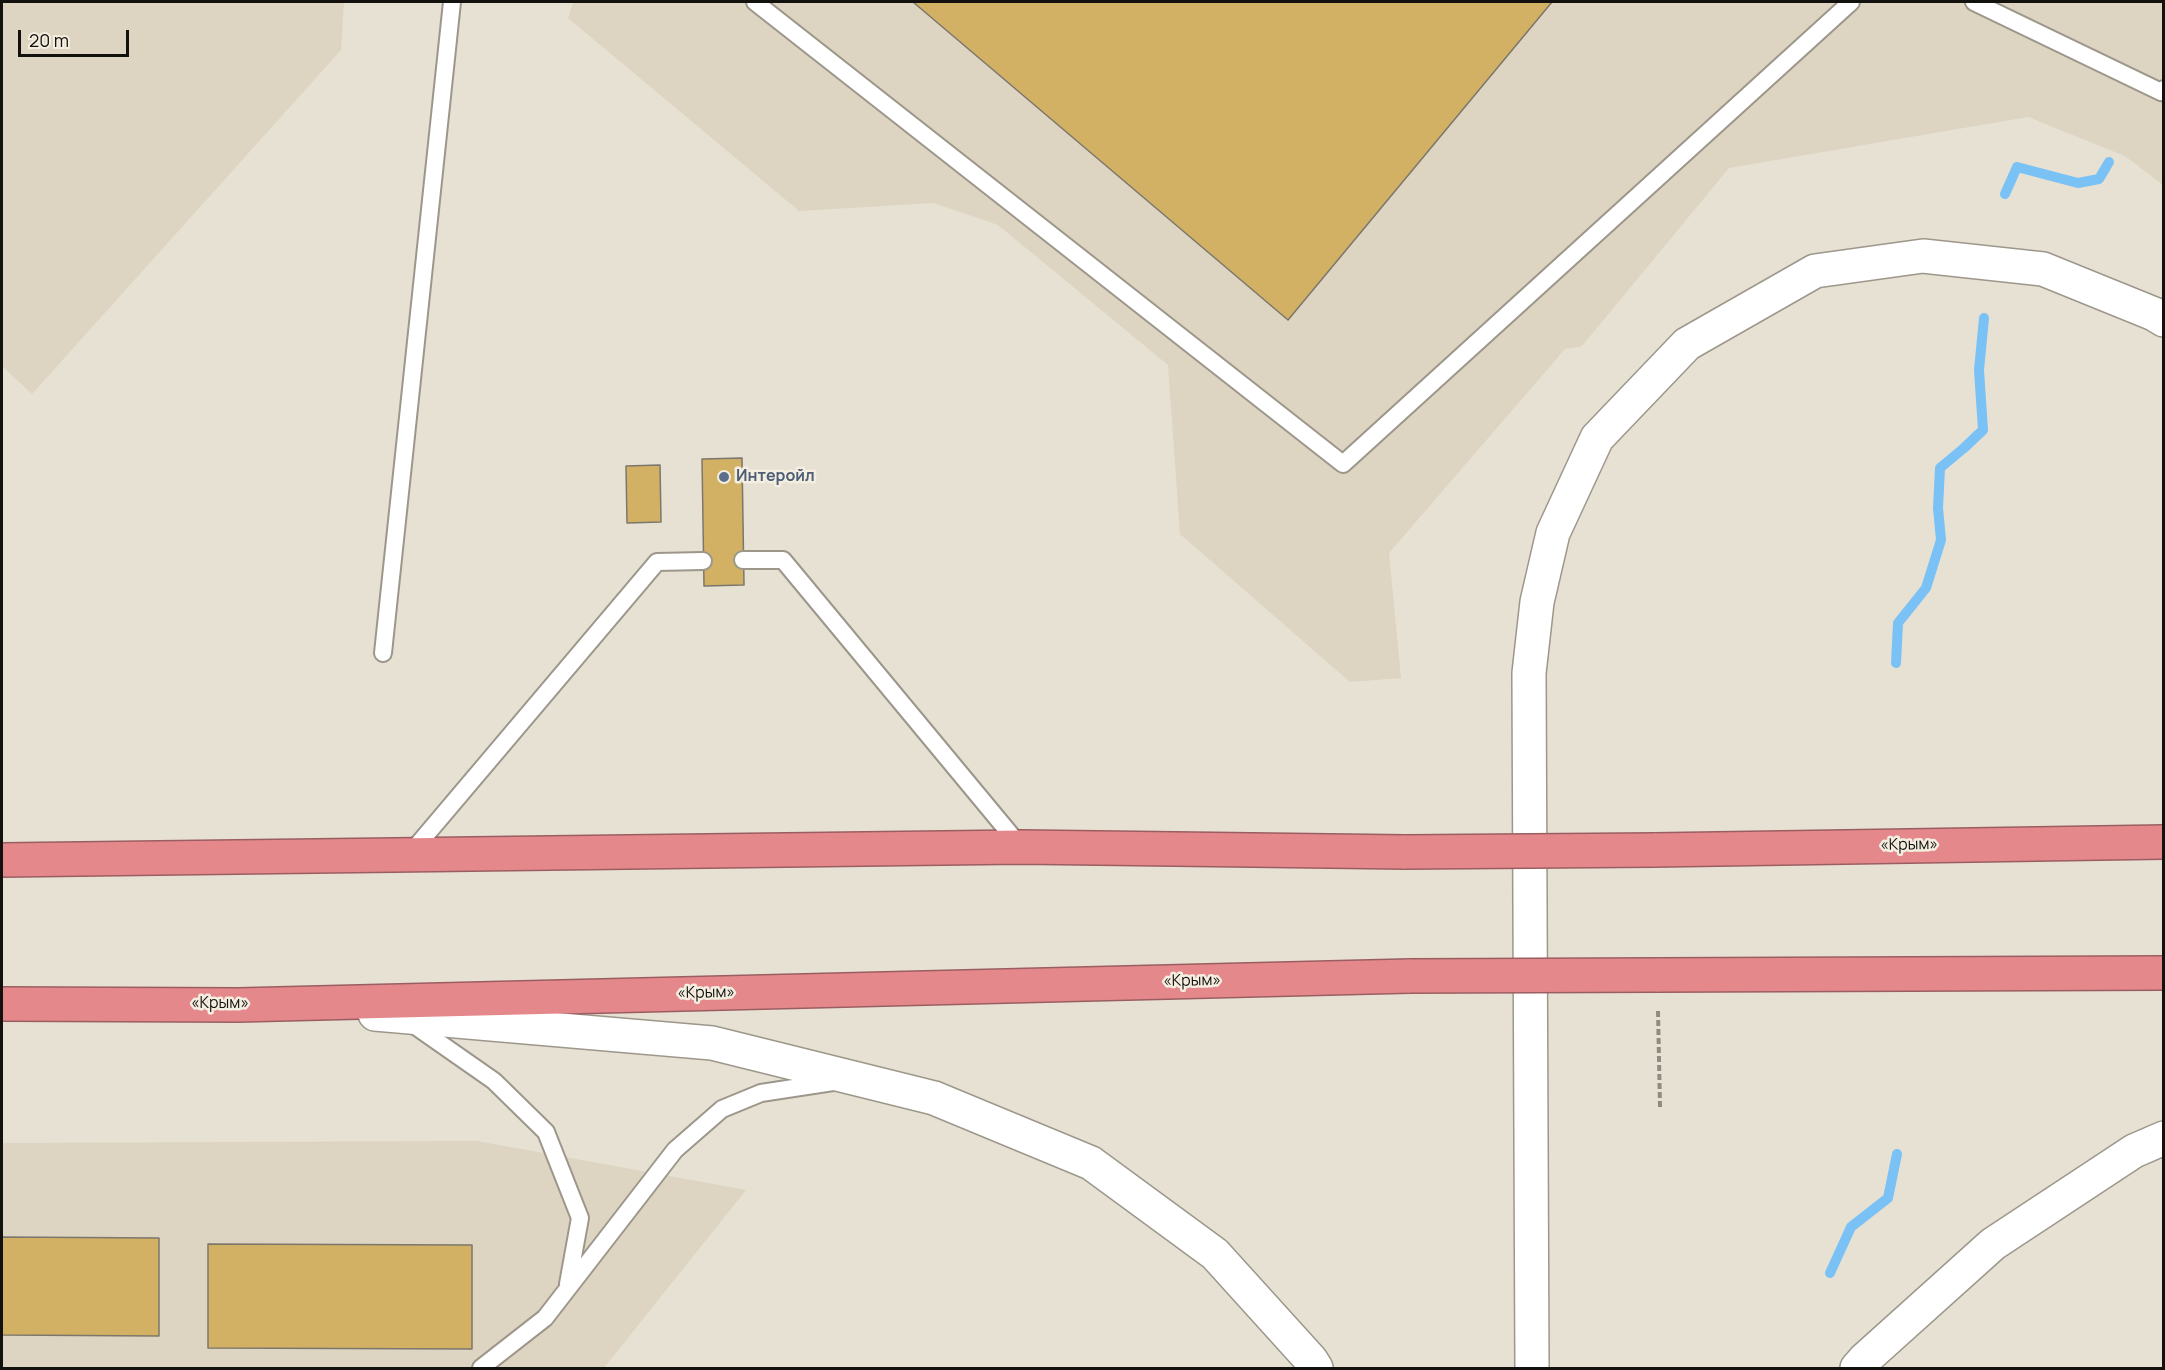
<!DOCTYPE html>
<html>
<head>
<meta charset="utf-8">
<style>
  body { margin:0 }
  #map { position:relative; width:2165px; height:1370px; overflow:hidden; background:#e7e1d4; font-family:Manrope,sans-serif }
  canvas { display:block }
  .frame { position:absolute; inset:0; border:3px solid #13110d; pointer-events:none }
  .scale { position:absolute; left:18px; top:30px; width:111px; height:27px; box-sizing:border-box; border:3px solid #13110d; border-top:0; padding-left:8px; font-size:18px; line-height:21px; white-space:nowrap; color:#13110d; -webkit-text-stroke:4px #f4eee1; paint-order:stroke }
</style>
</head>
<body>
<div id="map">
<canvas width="2165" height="1370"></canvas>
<div class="frame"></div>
<div class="scale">20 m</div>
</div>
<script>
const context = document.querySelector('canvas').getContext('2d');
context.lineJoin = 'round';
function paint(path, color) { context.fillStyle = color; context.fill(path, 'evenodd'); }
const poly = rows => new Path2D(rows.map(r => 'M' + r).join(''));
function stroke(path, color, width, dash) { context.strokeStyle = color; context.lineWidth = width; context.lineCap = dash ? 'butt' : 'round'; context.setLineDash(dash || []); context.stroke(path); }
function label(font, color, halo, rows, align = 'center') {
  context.font = font + ' Manrope,sans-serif'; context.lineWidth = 5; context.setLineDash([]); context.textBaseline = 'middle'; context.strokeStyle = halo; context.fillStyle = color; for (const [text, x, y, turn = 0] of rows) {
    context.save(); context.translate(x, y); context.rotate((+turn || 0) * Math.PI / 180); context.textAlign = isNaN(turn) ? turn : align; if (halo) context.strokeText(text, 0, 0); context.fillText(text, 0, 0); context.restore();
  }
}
const built = poly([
  [2,2,344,2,341,50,32,394,2,366],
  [573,2,2163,2,2163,185,2125,156,2028,117,1729,168,1582,346,1565,349,1389,553,1401,678,1350,682,1180,534,1168,365,998,225,934,203,799,211,568,18],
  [477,1141,746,1190,604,1368,2,1368,2,1143]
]);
const stream = poly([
  [2005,194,2017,167,2078,183,2099,179,2109,162],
  [1896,663,1898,623,1926,588,1941,540,1938,508,1940,468,1964,448,1983,430,1979,370,1984,318],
  [1830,1273,1851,1227,1888,1198,1897,1154]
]);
const building = poly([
  [913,2,1552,2,1288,320,913,2],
  [742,458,744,585,704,586,702,459,742,458],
  [660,465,661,522,627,523,626,466,660,465],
  [2,1237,159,1238,159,1336,2,1335,2,1237],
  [208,1244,472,1245,472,1349,208,1348,208,1244]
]);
const path = poly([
  [1658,1011,1660,1107]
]);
const service = poly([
  [755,2,1343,464,1851,2],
  [1974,2,2161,92,2164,89],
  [743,560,783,560,1021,847],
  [383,653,452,2],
  [409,855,657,562,703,561],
  [411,1023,494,1081,546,1132,580,1218,568,1284],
  [481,1368,545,1318,675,1150,722,1109,761,1093,833,1082]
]);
const secondary = poly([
  [375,1014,712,1043,934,1098,1091,1163,1215,1254,1311,1360,1316,1368],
  [1532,1368,1529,673,1537,602,1553,533,1597,438,1687,344,1815,271,1923,256,2043,269,2154,314,2164,320],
  [1857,1368,1864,1360,1993,1244,2134,1151,2164,1138]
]);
const motorway = poly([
  [1654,850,2164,842],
  [2,860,1021,847,1406,852],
  [1657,975,2164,973],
  [2,1004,238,1005,1410,976]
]);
const motorwayBridge = poly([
  [1406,852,1654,850],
  [1410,976,1657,975]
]);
const markers = [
  [724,477,6,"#5c6f8a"]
];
const serviceNames = [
  ["Интеройл",736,477]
];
const streetNames = [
  ["«Крым»",1909,845,-1],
  ["«Крым»",1192,981,-1],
  ["«Крым»",706,993,-1],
  ["«Крым»",220,1004]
];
paint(built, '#ddd4c1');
stroke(stream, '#7ac1f6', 10);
paint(building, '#d3b164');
stroke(building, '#7c776c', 1.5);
stroke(service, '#9d978b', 20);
stroke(secondary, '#9d978b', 36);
stroke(motorway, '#9b5e60', 36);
stroke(path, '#908b82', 4, [6, 3]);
stroke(service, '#fff', 16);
stroke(secondary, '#fff', 33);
stroke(motorway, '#e4888c', 33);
stroke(motorwayBridge, '#9b5e60', 36, []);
stroke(motorwayBridge, '#e4888c', 33);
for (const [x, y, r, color] of markers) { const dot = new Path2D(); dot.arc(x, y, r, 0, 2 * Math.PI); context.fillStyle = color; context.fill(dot); stroke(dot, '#f4eee1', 2); }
label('bold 16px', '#4e5e75', '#f4eee1', serviceNames, 'left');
label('16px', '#13110d', '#f4eee1', streetNames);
</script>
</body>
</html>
